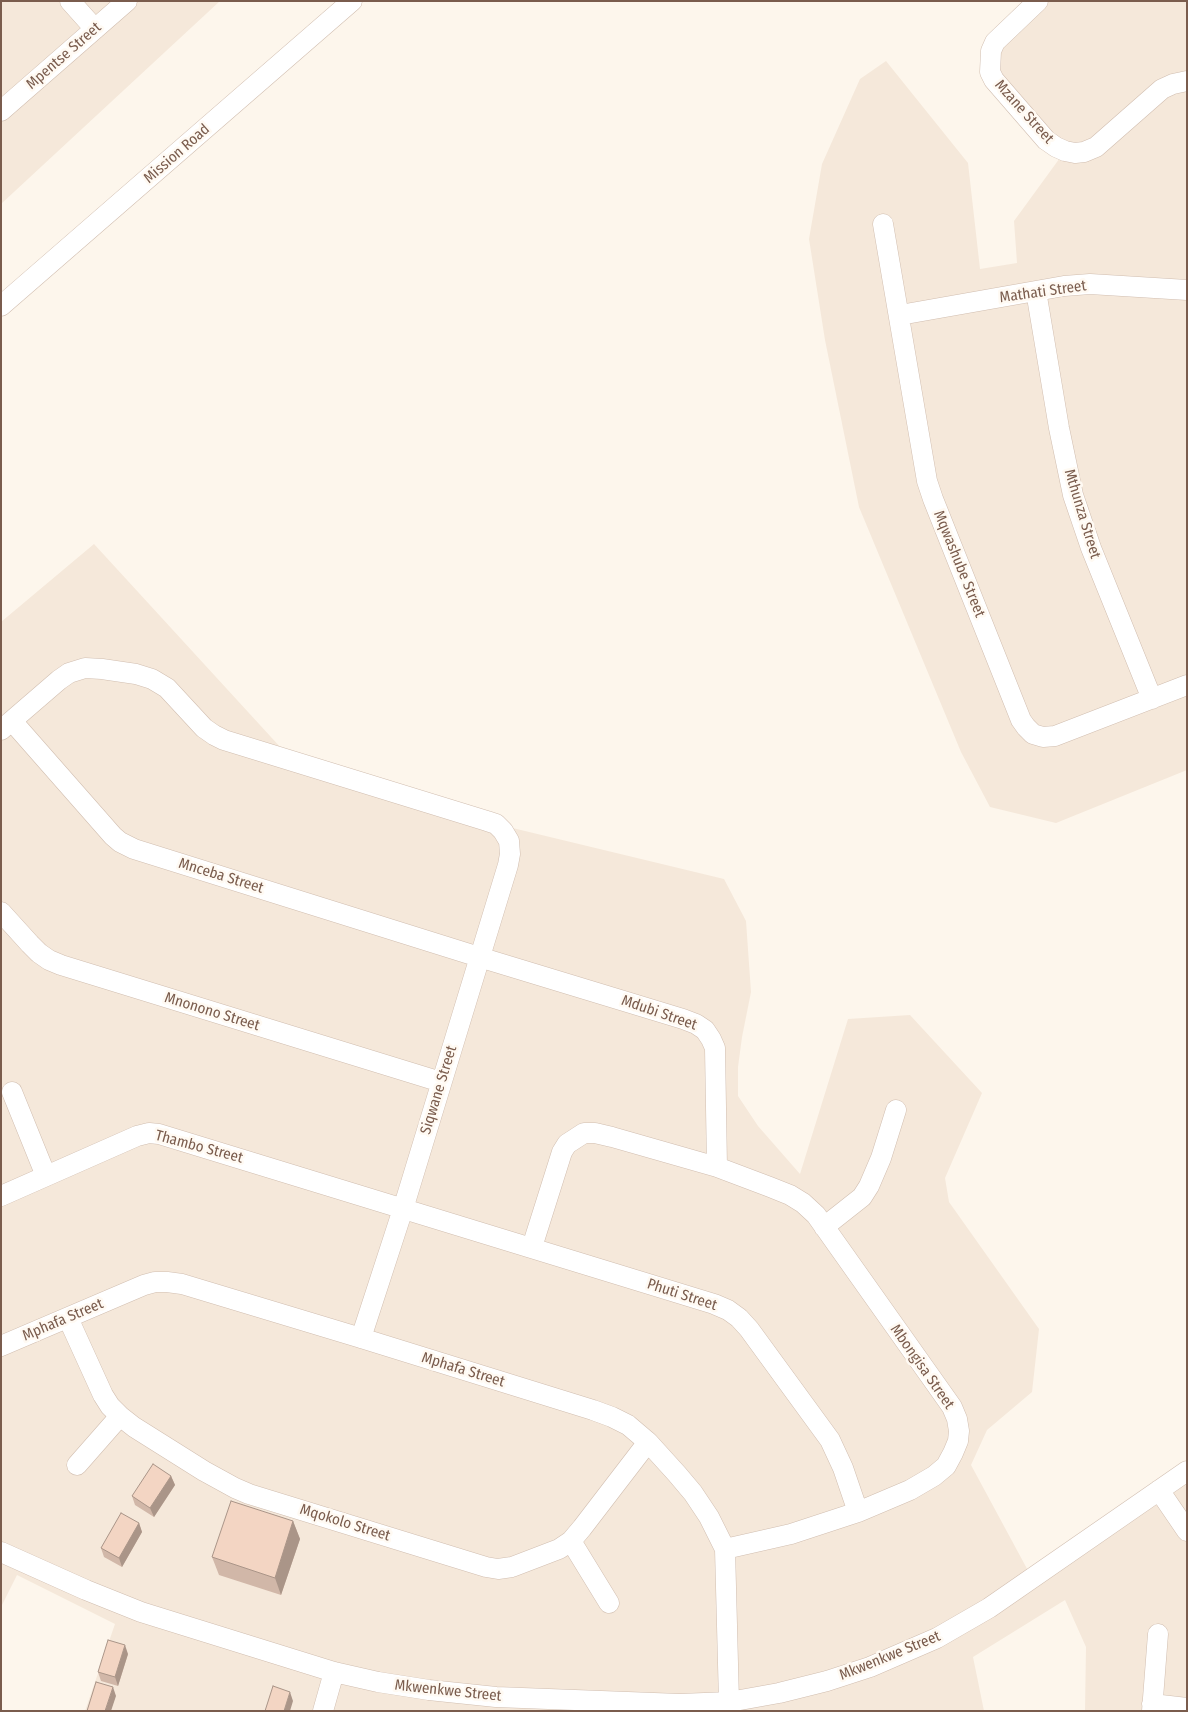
<!DOCTYPE html>
<html>
<head>
<meta charset="utf-8">
<style>
  body { margin:0 }
  #map { position:relative; width:1188px; height:1712px; overflow:hidden; background:#fdf6ec; font-family:"Fira Sans Condensed",sans-serif }
  canvas { display:block }
  .frame { position:absolute; inset:0; border:2px solid #7a5c4d; pointer-events:none }
</style>
</head>
<body>
<div id="map">
<canvas width="1188" height="1712"></canvas>
<div class="frame"></div>
</div>
<script>
const context = document.querySelector('canvas').getContext('2d');
context.lineJoin = 'round';
function paint(path, color) { context.fillStyle = color; context.fill(path, 'evenodd'); }
const poly = rows => new Path2D(rows.map(r => 'M' + r).join(''));
function stroke(path, color, width, dash) { context.strokeStyle = color; context.lineWidth = width; context.lineCap = dash ? 'butt' : 'round'; context.setLineDash(dash || []); context.stroke(path); }
function label(font, color, halo, rows, align = 'center') {
  context.font = font + ' "Fira Sans Condensed",sans-serif'; context.lineWidth = 5; context.setLineDash([]); context.textBaseline = 'middle'; context.strokeStyle = halo; context.fillStyle = color; for (const [text, x, y, turn = 0] of rows) {
    context.save(); context.translate(x, y); context.rotate((+turn || 0) * Math.PI / 180); context.textAlign = isNaN(turn) ? turn : align; if (halo) context.strokeText(text, 0, 0); context.fillText(text, 0, 0); context.restore();
  }
}
const residential = poly([
  [1,1,220,1,1,204],
  [1038,1,1187,1,1187,770,1056,823,990,807,961,752,859,507,825,340,809,239,822,164,860,79,886,61,968,163,980,269,1017,263,1014,221,1065,151,989,62],
  [94,544,293,761,496,824,724,879,746,921,751,992,742,1037,738,1067,738,1096,758,1126,800,1174,848,1019,910,1015,982,1093,945,1178,949,1202,1039,1329,1032,1392,987,1430,971,1465,1032,1578,1187,1471,1187,1711,1085,1711,1086,1647,1065,1600,973,1657,984,1711,85,1711,115,1624,17,1575,1,1607,1,622]
]);
const minor = poly([
  [70,1,95,29],
  [1038,1,995,42,991,51,990,72,994,80,1046,140,1056,147,1065,151,1075,153,1084,152,1096,147,1162,89,1173,84,1187,81],
  [1,111,127,1],
  [883,224,927,481,933,499,1021,720,1026,727,1033,734,1043,737,1055,736,1187,685],
  [1036,291,1059,428,1073,495,1091,548,1152,699],
  [1,306,352,1],
  [900,315,1064,286,1090,284,1187,290],
  [12,721,113,836,120,842,134,849,479,957,683,1019,696,1024,705,1030,711,1039,715,1048,717,1167],
  [1,730,59,680,69,673,85,668,102,669,136,674,152,679,167,688,204,728,214,735,224,740,487,821,496,824,503,831,509,841,510,854,508,865,403,1209,361,1338],
  [1,912,30,944,39,953,49,960,61,965,441,1082],
  [12,1092,46,1176],
  [1,1196,137,1136,149,1133,159,1134,714,1304,728,1310,739,1318,749,1329,830,1440,843,1468,858,1512],
  [824,1227,862,1197,869,1186,881,1158,896,1110],
  [532,1247,562,1152,567,1144,584,1133,595,1133,612,1137,717,1167,770,1187,790,1195,803,1203,816,1215,952,1407,957,1419,959,1431,958,1441,953,1453,946,1466,934,1476,910,1490,858,1512,791,1534,725,1549],
  [68,1318,103,1395,110,1406,120,1416,134,1427,204,1471,235,1488,249,1494,486,1567,498,1569,512,1567,559,1549,571,1541,582,1528,648,1442],
  [1,1346,144,1285,155,1282,167,1282,182,1284,361,1338,593,1410,612,1417,628,1425,648,1442,677,1474,693,1493,709,1517,725,1549,729,1702],
  [77,1465,120,1416],
  [1159,1490,1187,1531],
  [571,1541,609,1603],
  [1,1552,86,1590,141,1612,334,1672,378,1682,429,1690,496,1697,680,1704,729,1702,779,1693,827,1681,870,1667,937,1638,989,1608,1187,1471],
  [1152,1704,1187,1708],
  [323,1711,334,1672],
  [1152,1711,1158,1634]
]);
const wall = poly([
  [171,1476,175,1485,154,1517,135,1505,132,1496],
  [293,1521,300,1539,281,1595,219,1575,212,1557],
  [139,1523,142,1532,122,1567,104,1557,101,1548],
  [128,1654,118,1686,101,1681,98,1672]
]);
const shadedWall = poly([
  [171,1476,175,1485,154,1517,150,1508],
  [293,1521,300,1539,281,1595,275,1578],
  [139,1523,142,1532,122,1567,119,1558],
  [125,1645,128,1654,118,1686,115,1677],
  [113,1687,116,1696,111,1711,105,1711],
  [290,1692,293,1701,290,1711,284,1711]
]);
const building = poly([
  [153,1464,171,1476,150,1508,132,1496,153,1464],
  [231,1501,293,1521,275,1578,212,1557,231,1501],
  [121,1513,139,1523,119,1558,101,1548,121,1513],
  [108,1640,125,1645,115,1677,98,1672,108,1640],
  [96,1682,113,1687,105,1711,87,1711,96,1682],
  [273,1686,290,1692,284,1711,265,1711,273,1686]
]);
const streetNames = [
  ["Mpentse Street",64,56,-41],
  ["Mzane Street",1024,112,48],
  ["Mission Road",177,154,-41],
  ["Mathati Street",1043,292,-8],
  ["Mthunza Street",1082,514,73],
  ["Mqwashube Street",959,564,68],
  ["Mnceba Street",221,876,17],
  ["Mnonono Street",212,1012,17],
  ["Mdubi Street",659,1013,19],
  ["Siqwane Street",439,1090,-73],
  ["Thambo Street",199,1147,15],
  ["Phuti Street",682,1295,18],
  ["Mphafa Street",63,1320,-23],
  ["Mbongisa Street",922,1367,55],
  ["Mphafa Street",463,1370,17],
  ["Mqokolo Street",345,1523,17],
  ["Mkwenkwe Street",890,1656,-22],
  ["Mkwenkwe Street",448,1691,6]
];
paint(residential, '#f5e8da');
stroke(minor, '#d1beb0', 21);
stroke(minor, '#fff', 20);
paint(wall, '#d1b7a8');
paint(shadedWall, '#aa9588');
paint(building, '#f3d5c3');
stroke(building, '#aa9588', 1);
label('15px', '#7a5c4d', '#fffaf3', streetNames);
</script>
</body>
</html>
